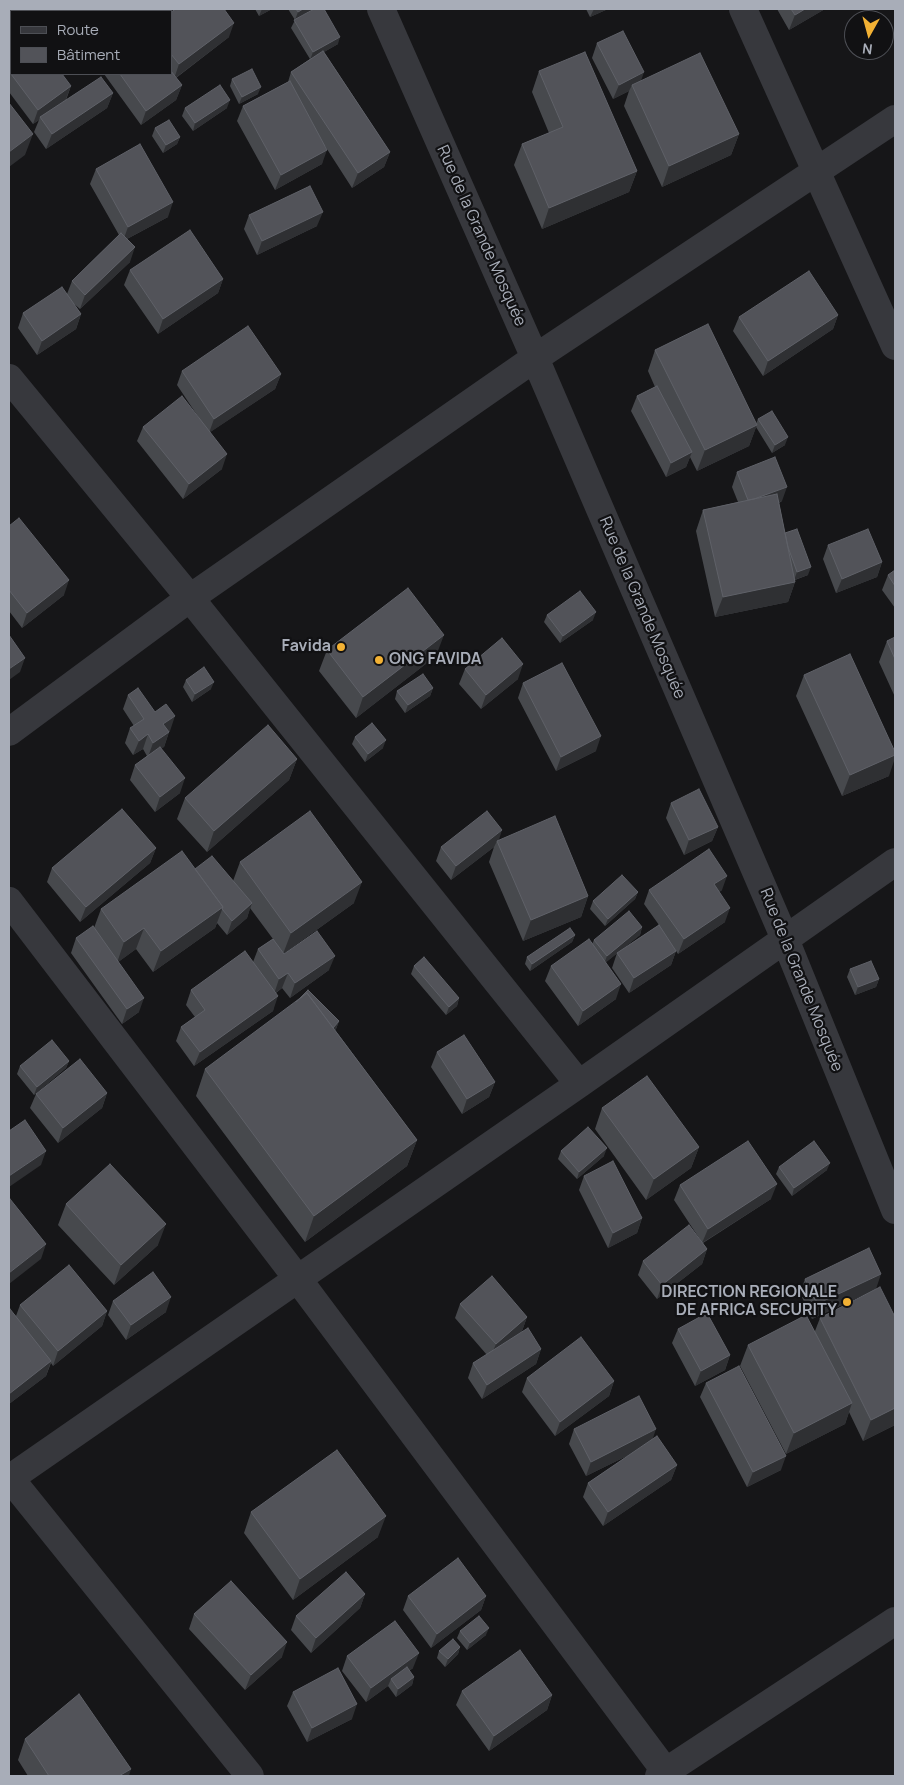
<!DOCTYPE html>
<html>
<head>
<meta charset="utf-8">
<style>
  body { margin:0 }
  #map { position:relative; width:904px; height:1785px; overflow:hidden; background:#161618; font-family:Manrope,sans-serif }
  canvas { display:block }
  .frame { position:absolute; inset:0; border:10px solid #a8adb8; pointer-events:none }
  .legend { position:absolute; left:10px; top:10px; width:162px; height:65px; box-sizing:border-box; background:#111113; border:1px solid #4d4f55; margin:0; padding:6px 9px; list-style:none; font-size:15px; color:#a8adb8 }
  .legend li { display:flex; align-items:center; gap:10px; height:25px }
  .legend b { width:25px; border:1px solid #4d4f55 }
  .north { position:absolute; left:844px; top:10px; width:50px; height:50px; box-sizing:border-box; background:#111113; border:1px solid #4d4f55; border-radius:50%; rotate:187deg; font-size:14px; font-weight:700; line-height:20px; text-align:center; color:#a8adb8 }
  .north::after { content:''; display:block; margin:auto; width:18px; height:22px; background:#f2b134; clip-path:polygon(50% 0,100% 100%,50% 72%,0 100%) }
</style>
</head>
<body>
<div id="map">
<canvas width="904" height="1785"></canvas>
<div class="frame"></div>
<ul class="legend">
<li><b style="height:6px;background:#37383d"></b>Route</li>
<li><b style="height:14px;background:#525359"></b>Bâtiment</li>
</ul>
<div class="north">N</div>
</div>
<script>
const context = document.querySelector('canvas').getContext('2d');
context.lineJoin = 'round';
const poly = rows => new Path2D(rows.map(r => 'M' + r).join(''));
function stroke(path, color, width, dash) { context.strokeStyle = color; context.lineWidth = width; context.lineCap = dash ? 'butt' : 'round'; context.setLineDash(dash || []); context.stroke(path); }
function paint(path, color) { context.fillStyle = color; context.fill(path, 'evenodd'); }
function label(font, color, halo, rows, align = 'center') {
  context.font = font + ' Manrope,sans-serif'; context.lineWidth = 4.5; context.setLineDash([]); context.textBaseline = 'middle'; context.strokeStyle = halo; context.fillStyle = color; for (const [text, x, y, turn = 0] of rows) {
    context.save(); context.translate(x, y); context.rotate((+turn || 0) * Math.PI / 180); context.textAlign = isNaN(turn) ? turn : align; if (halo) context.strokeText(text, 0, 0); context.fillText(text, 0, 0); context.restore();
  }
}
const minor = poly([
  [381,9,535,358,785,939,895,1210],
  [743,9,895,346],
  [9,378,190,598,579,1084],
  [9,732,190,598,535,358,895,119],
  [9,901,297,1278,669,1776],
  [9,1477,250,1776],
  [9,1479,579,1084,895,862],
  [659,1776,895,1621]
]);
const wall = poly([
  [255,9,272,9,259,16],
  [288,9,312,9,299,17,338,44,324,52,390,152,384,167,352,188,325,146,322,164,275,190,237,121,243,106,288,82,291,72,310,59,291,28,295,20],
  [586,9,608,9,590,17],
  [777,9,825,9,789,30],
  [171,12,229,37,176,78,182,85,176,100,141,125,104,74,171,74],
  [597,43,641,81,739,134,731,155,662,187,624,106,629,91,613,99,592,58],
  [9,67,71,86,66,100,113,93,107,108,46,149,34,132,39,120,33,124,9,92],
  [539,71,637,171,629,192,542,229,514,165,522,144,549,133,532,92],
  [232,79,258,94,239,104,230,86],
  [185,108,227,108,193,131,182,116],
  [155,128,180,137,177,144,163,153,152,136],
  [96,169,168,217,127,239,130,262,80,309,73,303,81,314,76,329,37,355,18,328,23,313,67,294,72,281,119,235,90,184],
  [249,215,317,226,257,255,244,229],
  [130,270,223,279,218,293,158,334,124,285],
  [838,315,833,329,763,376,733,331,739,317],
  [655,350,756,424,758,419,785,445,772,453,756,427,749,446,697,471,690,457,686,467,666,477,631,411,637,396,655,387,648,371],
  [182,371,281,374,275,389,210,432,222,469,183,499,137,441,143,427,199,418,177,385],
  [737,472,782,501,779,503,785,533,808,575,795,580,795,582,788,602,715,617,696,531,703,510,738,502,732,487],
  [9,526,64,595,22,628,9,611],
  [828,545,882,562,877,577,836,593,823,559],
  [895,570,895,608,882,590,888,575],
  [547,615,593,620,560,643,544,622],
  [895,637,895,697,879,662,887,641],
  [327,650,436,656,356,718,319,671],
  [465,669,518,679,481,709,459,684],
  [804,675,889,776,842,796,796,696],
  [186,680,211,689,192,702,183,687],
  [523,683,596,751,556,771,518,698],
  [433,688,430,696,405,713,395,699,397,691],
  [128,695,155,712,170,731,169,732,164,747,161,748,180,793,155,812,130,780,135,765,147,756,143,749,133,755,125,743,130,728,134,726,123,709],
  [355,737,383,748,365,762,352,744],
  [297,759,289,780,207,852,177,819,185,798],
  [671,803,718,827,712,841,684,855,666,818],
  [499,840,588,896,581,917,523,941,489,862,494,847,451,880,436,861,441,847],
  [156,848,150,863,80,922,47,882,52,868],
  [240,862,354,903,283,954,329,970,290,998,282,988,276,993,273,1011,194,1066,176,1041,181,1027,195,1017,186,1005,191,990,253,962,258,949,273,939,250,908,247,918,227,935,217,923,215,928,153,972,136,949,118,962,139,1012,122,1024,71,953,76,938,94,928,101,909,195,869,233,881],
  [649,890,722,890,719,892,725,922,678,954,667,937,676,951,671,965,629,993,612,968,617,953,659,925,644,904],
  [638,892,635,899,605,926,590,909,593,901],
  [642,927,640,935,606,962,616,999,578,1026,545,981,551,966,592,944,594,940],
  [575,935,572,942,530,971,525,964,527,957],
  [414,966,459,998,457,1006,446,1015,411,974],
  [850,969,879,979,876,987,855,995,847,977],
  [339,1021,336,1029,335,1030,417,1140,407,1166,305,1242,196,1096,205,1069],
  [437,1052,495,1082,489,1097,462,1114,431,1067],
  [69,1061,66,1068,34,1095,17,1074,20,1066],
  [107,1093,102,1108,58,1143,30,1108,36,1094],
  [602,1108,699,1147,691,1168,646,1200,595,1129],
  [561,1151,604,1156,577,1179,558,1159],
  [779,1167,827,1170,792,1196,776,1174],
  [584,1176,642,1218,637,1233,608,1248,579,1190],
  [680,1185,771,1199,703,1243,707,1249,702,1264,657,1299,638,1275,643,1261,701,1241,674,1200],
  [66,1204,158,1245,114,1285,58,1225],
  [805,1279,876,1289,812,1319,800,1293],
  [113,1301,166,1312,126,1340,108,1315],
  [460,1304,527,1317,522,1331,518,1335,541,1349,536,1364,482,1399,468,1378,473,1363,487,1355,455,1318],
  [20,1305,107,1311,102,1326,53,1366,51,1363,46,1376,9,1404,9,1311,16,1316],
  [895,1317,895,1425,863,1441,849,1412,845,1424,786,1454,740,1366,748,1345,815,1331,820,1318],
  [678,1329,730,1355,725,1370,695,1386,672,1343],
  [527,1378,614,1381,609,1396,555,1436,522,1392],
  [706,1383,781,1470,747,1487,700,1397],
  [574,1429,652,1439,677,1465,671,1480,603,1526,583,1497,588,1483,631,1454,586,1476,569,1444],
  [251,1512,378,1537,293,1600,244,1533],
  [365,1594,360,1608,311,1653,291,1630,296,1616],
  [408,1596,486,1596,481,1610,431,1648,403,1610],
  [194,1614,282,1657,245,1690,189,1629],
  [460,1631,486,1635,467,1650,457,1638],
  [460,1647,458,1654,445,1667,437,1658,439,1651],
  [347,1656,413,1668,409,1671,414,1677,412,1685,396,1697,388,1686,366,1702,342,1671],
  [462,1691,552,1695,547,1710,489,1751,456,1705],
  [293,1692,352,1719,307,1742,287,1706],
  [25,1739,129,1776,28,1776,18,1760]
]);
const shadedWall = poly([
  [262,9,272,9,259,16],
  [303,9,312,9,295,20,298,12],
  [594,9,608,9,590,17],
  [805,9,825,9,789,30,795,15],
  [234,23,229,37,174,79,179,64],
  [340,37,338,44,310,60,313,52],
  [644,72,639,87,632,85,629,91,613,99,619,85],
  [182,85,176,100,141,125,146,111],
  [71,86,65,101,40,117,39,120,33,124,38,110],
  [261,87,258,94,239,104,242,97],
  [113,93,107,108,46,149,52,134],
  [230,100,227,108,193,131,195,123],
  [33,134,25,155,9,167,9,152],
  [739,134,731,155,662,187,669,166],
  [180,137,177,144,163,153,166,145],
  [327,150,322,164,275,190,281,175],
  [390,152,384,167,352,188,358,173],
  [637,171,629,192,542,229,549,208],
  [173,202,168,217,123,241,128,227],
  [323,212,317,226,257,255,262,241],
  [135,247,130,262,80,309,85,295],
  [223,279,218,293,158,334,163,319],
  [81,314,76,329,37,355,42,341],
  [838,315,833,329,763,376,768,361],
  [281,374,275,389,209,433,214,419],
  [757,425,749,446,697,471,705,450],
  [788,437,785,445,772,453,775,445],
  [692,452,686,467,666,477,671,463],
  [227,454,222,469,183,499,189,484],
  [787,487,782,501,743,516,748,501],
  [882,562,877,577,836,593,842,579],
  [811,567,808,575,794,580,797,572],
  [69,580,64,595,22,628,27,613],
  [795,582,788,602,715,617,723,597],
  [596,612,593,620,560,643,563,636],
  [444,635,436,656,356,718,363,697],
  [25,658,20,672,9,680,9,669],
  [523,664,518,679,481,709,486,695],
  [214,682,211,689,192,702,195,694],
  [433,688,430,696,405,713,408,705],
  [175,716,170,731,158,739,163,724],
  [169,732,164,747,148,757,153,743],
  [148,734,143,749,133,755,139,741],
  [601,736,596,751,556,771,561,757],
  [386,740,383,748,365,762,368,754],
  [895,755,895,758,889,776,842,796,850,775],
  [297,759,289,780,207,852,214,831],
  [185,778,180,793,155,812,160,797],
  [718,827,712,841,684,855,689,840],
  [502,830,498,843,497,841,494,847,451,880,456,866],
  [156,848,150,863,80,922,86,907],
  [727,876,722,890,709,899,714,884],
  [362,882,354,903,283,954,291,933],
  [638,892,635,899,605,926,608,919],
  [588,896,581,917,523,941,531,920],
  [252,903,247,918,227,935,232,921],
  [223,907,215,928,153,972,161,951],
  [730,908,725,922,678,954,684,939],
  [642,927,640,935,604,964,607,956],
  [144,928,136,949,117,963,124,942],
  [575,935,572,942,530,971,532,964],
  [676,951,671,965,629,993,634,978],
  [335,956,329,970,290,998,295,983],
  [288,973,282,988,274,994,279,979],
  [879,979,876,987,855,995,858,987],
  [621,984,616,999,578,1026,583,1011],
  [278,996,273,1011,194,1066,200,1052],
  [144,998,139,1012,122,1024,127,1009],
  [459,998,457,1006,446,1015,449,1007],
  [339,1021,336,1029,320,1044,323,1037],
  [69,1061,66,1068,34,1095,37,1087],
  [495,1082,489,1097,462,1114,467,1099],
  [107,1093,102,1108,58,1143,63,1128],
  [417,1140,407,1166,305,1242,314,1216],
  [699,1147,691,1168,646,1200,654,1179],
  [607,1148,604,1156,577,1179,579,1172],
  [46,1151,41,1165,9,1187,9,1176],
  [830,1163,827,1170,792,1196,794,1188],
  [777,1184,771,1199,702,1243,708,1229],
  [642,1218,637,1233,608,1248,613,1233],
  [166,1224,158,1245,114,1285,121,1265],
  [46,1244,41,1259,9,1284,9,1273],
  [707,1249,702,1264,657,1299,662,1285],
  [881,1274,876,1289,812,1319,817,1304],
  [171,1297,166,1312,126,1340,131,1325],
  [107,1311,102,1326,53,1366,58,1351],
  [527,1317,522,1331,490,1358,496,1344],
  [541,1349,536,1364,482,1399,487,1385],
  [730,1355,725,1370,695,1386,701,1371],
  [51,1361,46,1376,9,1404,9,1394],
  [614,1381,609,1396,555,1436,560,1422],
  [852,1403,845,1424,786,1454,794,1433],
  [895,1408,895,1425,863,1441,871,1420],
  [656,1429,651,1444,586,1476,591,1462],
  [786,1456,781,1470,747,1487,753,1472],
  [677,1465,671,1480,603,1526,608,1512],
  [386,1516,378,1537,293,1600,300,1579],
  [365,1594,360,1608,311,1653,316,1638],
  [486,1596,481,1610,431,1648,437,1634],
  [489,1628,486,1635,467,1650,470,1643],
  [287,1642,282,1657,245,1690,251,1675],
  [460,1647,458,1654,445,1667,448,1659],
  [419,1653,413,1668,394,1682,391,1679,388,1686,366,1702,371,1688],
  [414,1677,412,1685,396,1697,398,1689],
  [552,1695,547,1710,489,1751,494,1736],
  [357,1704,352,1719,307,1742,312,1728],
  [131,1769,129,1776,119,1776]
]);
const building = poly([
  [176,9,224,9,234,23,179,64,171,54,171,12,176,9],
  [296,9,303,9,298,12,296,9],
  [314,9,324,9,340,37,313,52,294,20,314,9],
  [791,9,805,9,795,15,791,9],
  [623,31,644,72,619,85,597,43,623,31],
  [323,51,390,152,358,173,291,72,323,51],
  [585,52,637,171,549,208,522,144,563,127,539,71,585,52],
  [700,53,739,134,669,166,632,85,700,53],
  [11,66,11,74,9,70,9,67,11,66],
  [252,69,261,87,242,97,232,79,252,69],
  [171,71,182,85,146,111,120,74,171,74,171,71],
  [11,74,62,74,71,86,38,110,11,74],
  [101,77,113,93,52,134,40,117,101,77],
  [290,81,327,150,281,175,243,106,290,81],
  [220,85,230,100,195,123,185,108,220,85],
  [9,103,33,134,9,152,9,103],
  [169,120,180,137,166,145,155,128,169,120],
  [140,144,173,202,128,227,96,169,140,144],
  [310,186,323,212,262,241,249,215,310,186],
  [190,230,223,279,163,319,130,270,190,230],
  [121,233,135,247,85,295,72,281,121,233],
  [809,271,838,315,768,361,739,317,809,271],
  [62,287,81,314,42,341,23,313,62,287],
  [708,324,757,425,705,450,655,350,708,324],
  [248,326,281,374,214,419,182,371,248,326],
  [657,386,692,452,671,463,637,396,657,386],
  [182,396,227,454,189,484,143,427,182,396],
  [772,411,788,437,775,445,758,419,772,411],
  [775,457,787,487,754,499,748,500,737,472,775,457],
  [777,494,795,582,723,597,703,510,777,494],
  [19,518,69,580,27,613,9,590,9,526,19,518],
  [797,529,811,567,797,572,788,547,785,533,797,529],
  [868,529,882,562,842,579,828,545,868,529],
  [895,570,895,586,888,575,895,570],
  [408,588,444,635,363,697,327,650,408,588],
  [580,591,596,612,563,636,547,615,580,591],
  [9,635,25,658,9,669,9,635],
  [895,637,895,659,887,641,895,637],
  [502,638,523,664,486,695,465,669,502,638],
  [850,654,895,752,895,755,850,775,804,675,850,654],
  [562,663,601,736,561,757,523,683,562,663],
  [204,667,214,682,195,694,186,680,204,667],
  [423,674,433,688,408,705,397,691,423,674],
  [138,688,155,712,166,704,175,716,163,724,169,732,153,743,148,734,139,741,130,728,144,719,128,695,138,688],
  [372,723,386,740,368,754,355,737,372,723],
  [268,725,297,759,214,831,185,798,268,725],
  [160,747,185,778,160,797,135,765,160,747],
  [699,789,718,827,689,840,671,803,699,789],
  [122,809,156,848,86,907,52,868,122,809],
  [310,811,362,882,291,933,240,862,310,811],
  [487,811,502,830,456,866,441,847,487,811],
  [555,816,588,896,531,920,497,841,555,816],
  [709,849,727,876,714,884,730,908,684,939,649,890,709,849],
  [182,851,223,907,161,951,144,928,124,942,101,909,182,851],
  [212,856,252,903,232,921,222,909,223,907,195,869,212,856],
  [622,875,638,892,608,919,593,901,622,875],
  [629,911,642,927,607,956,594,940,629,911],
  [659,925,676,951,634,978,617,953,659,925],
  [93,926,144,998,127,1009,76,938,93,926],
  [570,928,575,935,532,964,527,957,570,928],
  [317,931,335,956,295,983,288,973,279,979,258,949,273,939,284,954,317,931],
  [589,939,621,984,583,1011,551,966,589,939],
  [245,951,278,996,200,1052,181,1027,205,1010,191,990,245,951],
  [424,957,459,998,449,1007,414,966,424,957],
  [871,961,879,979,858,987,850,969,871,961],
  [308,990,339,1021,333,1028,307,993,296,1002,308,990],
  [307,993,417,1140,314,1216,205,1069,307,993],
  [464,1035,495,1082,467,1099,437,1052,464,1035],
  [52,1040,69,1061,37,1087,20,1066,52,1040],
  [80,1059,107,1093,63,1128,36,1094,80,1059],
  [647,1076,699,1147,654,1179,602,1108,647,1076],
  [25,1120,46,1151,9,1176,9,1131,25,1120],
  [588,1127,607,1148,579,1172,561,1151,588,1127],
  [748,1141,777,1184,708,1229,680,1185,748,1141],
  [814,1141,830,1163,794,1188,779,1167,814,1141],
  [613,1161,642,1218,613,1233,584,1176,613,1161],
  [110,1164,166,1224,121,1265,66,1204,110,1164],
  [10,1199,46,1244,9,1273,9,1200,10,1199],
  [689,1225,707,1249,662,1285,643,1261,689,1225],
  [869,1248,881,1274,817,1304,805,1279,869,1248],
  [69,1265,107,1311,58,1351,20,1305,69,1265],
  [153,1272,171,1297,131,1325,113,1301,153,1272],
  [492,1276,527,1317,496,1344,460,1304,492,1276],
  [880,1287,895,1317,895,1408,871,1420,820,1318,880,1287],
  [10,1309,51,1361,9,1394,9,1311,10,1309],
  [707,1313,730,1355,701,1371,678,1329,707,1313],
  [806,1315,852,1403,794,1433,748,1345,806,1315],
  [528,1328,541,1349,487,1385,473,1363,528,1328],
  [581,1337,614,1381,560,1422,527,1378,581,1337],
  [739,1366,786,1456,753,1472,706,1383,739,1366],
  [639,1396,656,1429,591,1462,574,1429,639,1396],
  [657,1436,677,1465,608,1512,588,1483,657,1436],
  [337,1450,386,1516,300,1579,251,1512,337,1450],
  [458,1558,486,1596,437,1634,408,1596,458,1558],
  [346,1572,365,1594,316,1638,296,1616,346,1572],
  [231,1581,287,1642,251,1675,194,1614,231,1581],
  [479,1616,489,1628,470,1643,460,1631,479,1616],
  [395,1621,419,1653,371,1688,347,1656,395,1621],
  [453,1639,460,1647,448,1659,439,1651,453,1639],
  [520,1650,552,1695,494,1736,462,1691,520,1650],
  [407,1667,414,1677,398,1689,391,1679,407,1667],
  [338,1668,357,1704,312,1728,293,1692,338,1668],
  [79,1694,131,1769,119,1776,49,1776,25,1739,79,1694]
]);
const markers = [
  [341,647,5,"#f2b134"],
  [379,660,5,"#f2b134"],
  [847,1302,5,"#f2b134"]
];
const streetNames = [
  ["Rue de la Grande Mosquée",481,236,66],
  ["Rue de la Grande Mosquée",642,608,67],
  ["Rue de la Grande Mosquée",801,980,68]
];
const poiNames = [
  ["Favida",331,647],
  ["ONG FAVIDA",389,660,"left"],
  ["DIRECTION REGIONALE",837,1293],
  ["DE AFRICA SECURITY",837,1311]
];
stroke(minor, '#37383d', 28);
paint(wall, '#47494d');
paint(shadedWall, '#2f3033');
paint(building, '#525359');
stroke(building, '#5f6168', 1);
for (const [x, y, r, color] of markers) { const dot = new Path2D(); dot.arc(x, y, r, 0, 2 * Math.PI); context.fillStyle = color; context.fill(dot); stroke(dot, '#111113', 2); }
label('16px', '#a8adb8', '#111113', streetNames);
label('bold 16px', '#a8adb8', '#111113', poiNames, 'right');
</script>
</body>
</html>
